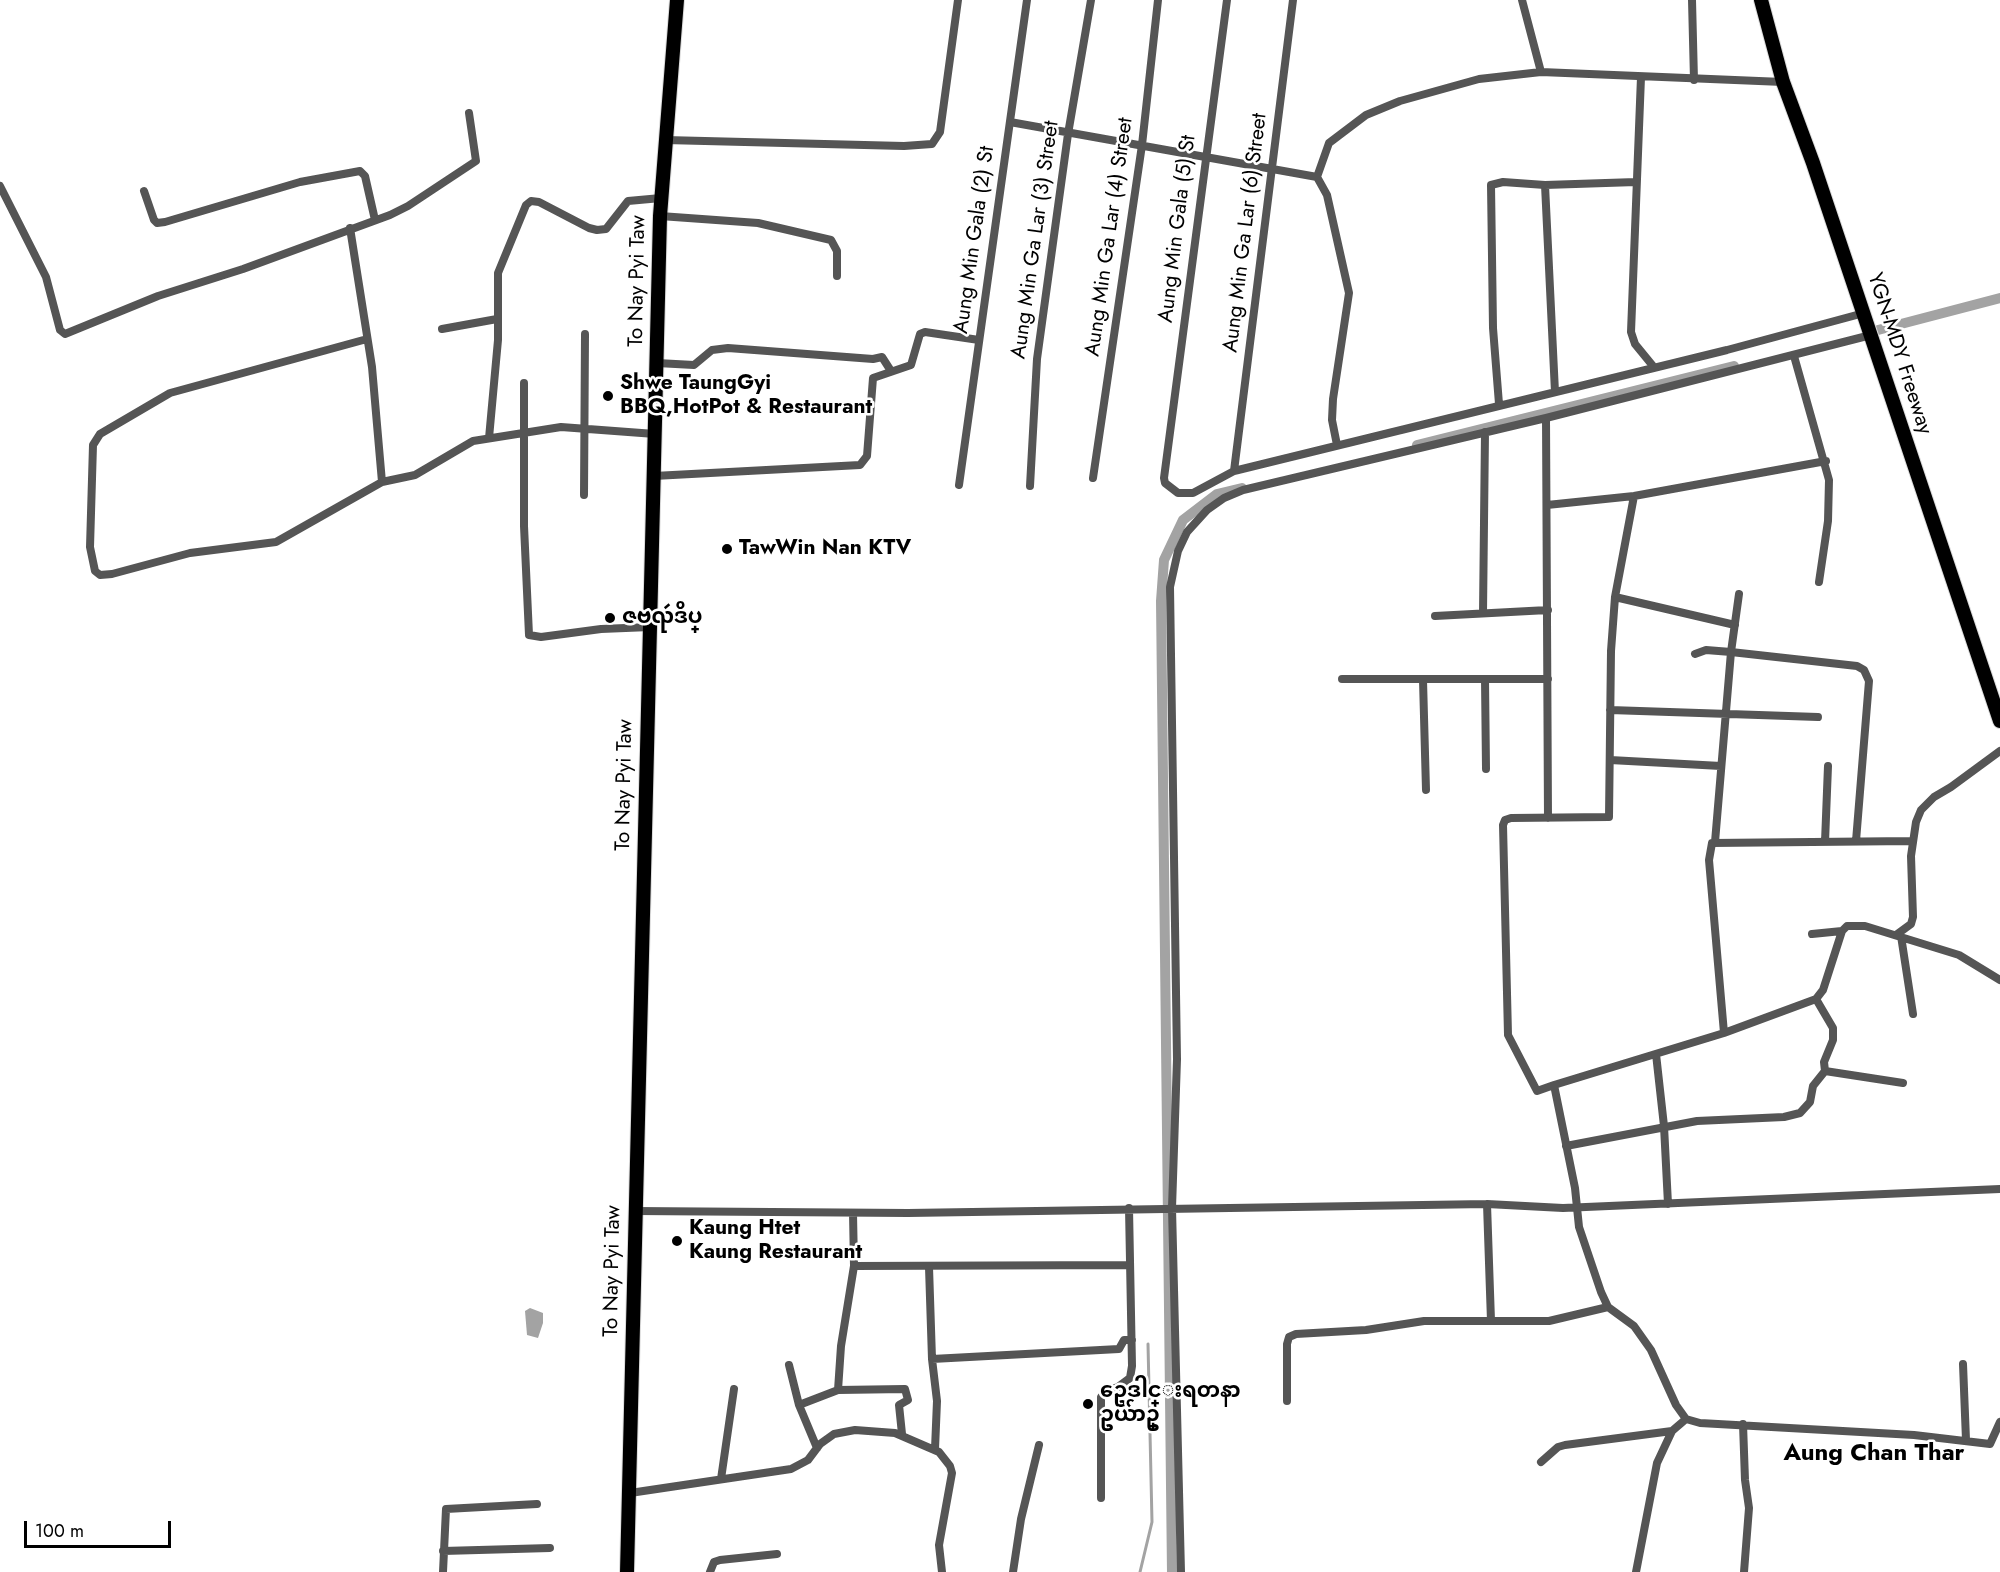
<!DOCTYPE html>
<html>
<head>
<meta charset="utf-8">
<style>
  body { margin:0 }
  #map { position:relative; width:2000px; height:1572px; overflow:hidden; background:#fff; font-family:Jost,sans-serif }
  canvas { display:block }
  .scale { position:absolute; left:24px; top:1521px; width:147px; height:27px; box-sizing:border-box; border:3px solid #000; border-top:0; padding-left:8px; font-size:18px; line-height:21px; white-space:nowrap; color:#000; -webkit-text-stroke:4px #fff; paint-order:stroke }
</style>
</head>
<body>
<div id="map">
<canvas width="2000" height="1572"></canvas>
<div class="scale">100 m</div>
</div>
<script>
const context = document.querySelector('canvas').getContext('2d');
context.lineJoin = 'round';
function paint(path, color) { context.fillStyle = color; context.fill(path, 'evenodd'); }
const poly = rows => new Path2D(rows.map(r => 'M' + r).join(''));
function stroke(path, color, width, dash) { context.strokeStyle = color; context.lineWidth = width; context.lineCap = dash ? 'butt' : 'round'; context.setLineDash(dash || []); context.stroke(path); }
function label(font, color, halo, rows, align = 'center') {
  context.font = font + ' Jost,"Noto Sans Myanmar",sans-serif'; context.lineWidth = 5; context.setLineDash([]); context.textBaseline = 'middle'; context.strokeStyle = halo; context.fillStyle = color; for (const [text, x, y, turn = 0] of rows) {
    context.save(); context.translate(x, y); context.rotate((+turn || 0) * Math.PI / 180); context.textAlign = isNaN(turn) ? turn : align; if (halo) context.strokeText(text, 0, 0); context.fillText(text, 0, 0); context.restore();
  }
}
const water = poly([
  [530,1308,543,1313,543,1323,538,1338,527,1335,525,1311]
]);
const stream = poly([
  [1140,1572,1152,1522,1148,1344]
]);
const canal = poly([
  [1878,330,2000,298],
  [1417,445,1734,366],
  [1172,1572,1161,601,1164,560,1183,520,1217,494,1242,488]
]);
const minor = poly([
  [1227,0,1164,478,1165,483,1178,493,1193,493,1234,471,1727,350,1864,313],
  [1522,0,1541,72],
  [1692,0,1694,80],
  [1641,77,1631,332,1635,344,1653,366],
  [1010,122,1317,177,1327,195,1349,293,1333,399,1332,420,1337,445],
  [665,140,904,146,932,144,940,132,958,0],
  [1317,177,1329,143,1366,115,1400,101,1479,79,1541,72,1783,82],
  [1545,185,1555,392],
  [0,186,46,277,60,330,65,334,158,296,243,269,390,215,408,206,476,161,469,113],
  [144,191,154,220,157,223,165,222,300,182,360,171,365,176,375,220],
  [660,216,758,223,831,240,837,251,837,276],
  [350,228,372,367,382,482],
  [442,329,497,319],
  [367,339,170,393,100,434,93,445,90,547,95,571,100,575,112,574,190,553,276,542,382,482,415,475,473,441,561,427,655,434],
  [1794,356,1829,480,1828,521,1819,582],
  [657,363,694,365,712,350,728,348,873,359,882,357,891,371],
  [524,383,524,526,529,635,541,637,601,629,650,627],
  [1499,404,1493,328,1491,185,1503,182,1545,185,1636,182],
  [1546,418,1548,818],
  [489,438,498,340,498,273,526,205,531,201,539,202,589,228,597,230,606,229,628,201,661,198],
  [1234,471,1293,0],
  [654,476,860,465,867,456,873,378,911,365,920,334,925,332,979,340],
  [1093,478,1142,145,1158,0],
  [959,485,1027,0],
  [1030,486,1037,359,1068,134,1091,0],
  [584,495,585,334],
  [1547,505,1634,496,1826,461],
  [1615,597,1735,625],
  [1483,613,1485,432],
  [1435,616,1548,610],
  [1695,654,1706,650,1731,652,1857,666,1864,670,1869,681,1856,841],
  [1342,679,1548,679],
  [1485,679,1486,769],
  [1423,680,1426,790],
  [1610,710,1818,717],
  [1610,760,1721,766],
  [1715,842,1731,652,1739,594],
  [1825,842,1828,766],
  [1812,934,1842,931],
  [1896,935,1911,924,1913,917,1911,856,1916,822,1921,810,1934,797,1951,787,2000,751],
  [1901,936,1913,1014],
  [2000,980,1959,955,1865,926,1847,926,1842,931,1823,990,1816,999,1724,1033,1554,1085,1575,1188,1579,1227,1601,1292,1608,1307,1634,1326,1651,1350,1676,1405,1686,1419,1700,1423,1914,1435,1990,1444,2000,1422],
  [1724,1033,1709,860,1712,843,1912,841],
  [1656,1054,1664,1126,1668,1204],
  [1825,1071,1903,1083],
  [1554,1085,1537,1091,1508,1035,1503,825,1505,820,1511,818,1609,817,1611,651,1615,597,1634,496],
  [1566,1146,1697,1121,1784,1117,1800,1113,1810,1102,1813,1086,1825,1071,1824,1062,1833,1040,1833,1028,1816,999],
  [1487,1204,1491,1321],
  [635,1211,908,1213,1487,1204,1563,1208,2000,1189],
  [854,1266,1130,1265],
  [929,1267,932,1359,937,1401,935,1449],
  [932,1359,1119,1349,1124,1340,1132,1340],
  [1963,1364,1966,1440],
  [789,1365,799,1405,817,1448],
  [838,1390,841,1346,854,1266,853,1213],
  [1287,1401,1287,1344,1289,1337,1296,1334,1366,1330,1424,1321,1549,1321,1608,1307],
  [799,1405,838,1390,905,1389,908,1400,899,1405,902,1434],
  [1743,1424,1745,1480,1749,1508,1744,1572],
  [1541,1462,1558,1447,1565,1445,1672,1431],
  [721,1479,734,1389],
  [630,1493,791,1469,808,1460,820,1444,834,1434,855,1430,895,1433,939,1452,950,1466,952,1473,939,1545,942,1572],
  [1101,1498,1101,1397,1107,1390,1118,1387,1130,1378,1132,1366,1129,1208],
  [443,1551,550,1548],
  [443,1572,446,1509,537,1504],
  [710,1572,714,1562,720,1560,777,1554],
  [1013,1572,1021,1519,1039,1445],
  [1181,1572,1172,1208,1177,1059,1170,587,1178,551,1187,532,1207,510,1224,498,1243,490,1546,418,1871,335],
  [1636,1572,1657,1463,1672,1431,1686,1419]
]);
const primary = poly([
  [1761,0,1783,82,1813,163,2000,721],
  [627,1572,660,216,677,0]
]);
const markers = [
  [608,396,6,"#000"],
  [727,549,6,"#000"],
  [610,618,6,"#000"],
  [677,1241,6,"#000"],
  [1088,1404,6,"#000"]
];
const streetNames = [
  ["Aung Min Gala (5) St",1178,229,-83],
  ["Aung Min Ga Lar (6) Street",1246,233,-83],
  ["Aung Min Ga Lar (4) Street",1110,237,-82],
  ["Aung Min Gala (2) St",975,240,-82],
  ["Aung Min Ga Lar (3) Street",1036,240,-82],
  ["To Nay Pyi Taw",638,281,-89],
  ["YGN-MDY Freeway",1899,354,72],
  ["To Nay Pyi Taw",625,785,-89],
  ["To Nay Pyi Taw",613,1271,-89]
];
const poiNames = [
  ["Shwe TaungGyi",620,384],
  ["BBQ,HotPot & Restaurant",620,408],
  ["TawWin Nan KTV",739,549],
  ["ဇဗၺဴဒိပ္",622,618],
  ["Kaung Htet",689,1229],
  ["Kaung Restaurant",689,1253],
  ["ဥေဒါင္းရတနာ",1100,1392],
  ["ဥယ်ာဥ္",1100,1416]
];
const quarterNames = [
  ["Aung Chan Thar",1874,1454]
];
paint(water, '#a3a3a3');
stroke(stream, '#a3a3a3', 3);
stroke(canal, '#a3a3a3', 10);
stroke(primary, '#dbdbdb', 16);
stroke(minor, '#555', 8);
stroke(primary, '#000', 14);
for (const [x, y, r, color] of markers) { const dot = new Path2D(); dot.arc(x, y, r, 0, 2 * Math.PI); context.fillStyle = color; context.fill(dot); stroke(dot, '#fff', 2); }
label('21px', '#000', '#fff', streetNames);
label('bold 21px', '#000', '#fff', poiNames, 'left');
label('bold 24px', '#000', '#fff', quarterNames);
</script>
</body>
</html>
